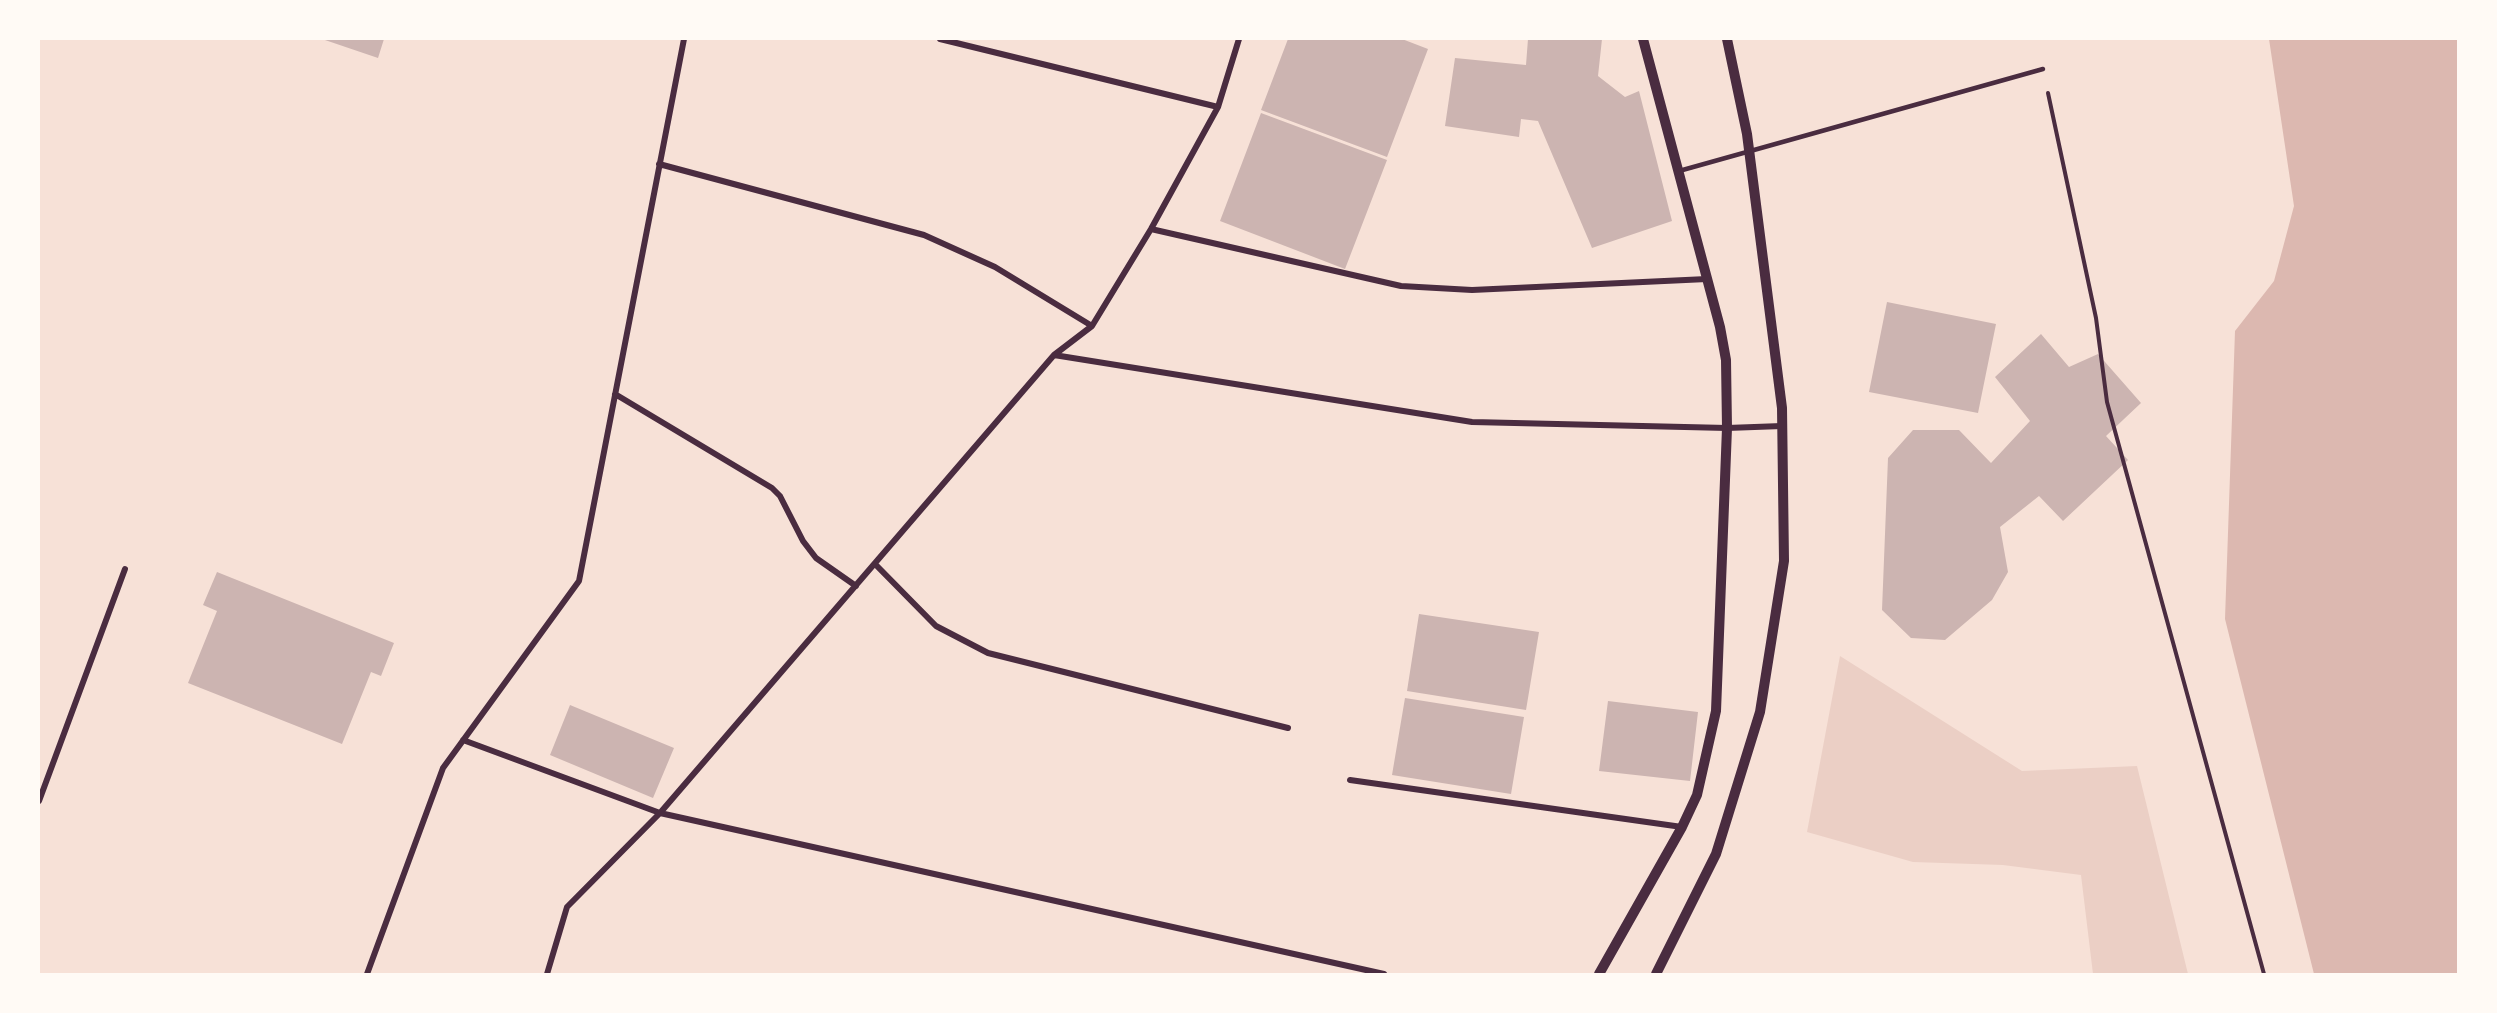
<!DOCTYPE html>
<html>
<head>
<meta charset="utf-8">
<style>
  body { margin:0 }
  #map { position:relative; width:2497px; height:1013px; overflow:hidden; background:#f7e1d7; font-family:Commissioner,sans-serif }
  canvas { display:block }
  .frame { position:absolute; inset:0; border:40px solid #fffaf5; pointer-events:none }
</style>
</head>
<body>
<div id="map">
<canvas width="2497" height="1013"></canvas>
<div class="frame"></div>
</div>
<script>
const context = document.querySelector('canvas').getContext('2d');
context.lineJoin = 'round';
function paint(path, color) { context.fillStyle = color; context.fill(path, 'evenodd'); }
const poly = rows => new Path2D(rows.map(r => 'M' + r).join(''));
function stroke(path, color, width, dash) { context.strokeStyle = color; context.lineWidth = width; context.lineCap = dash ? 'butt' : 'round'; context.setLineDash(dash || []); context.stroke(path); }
const green = poly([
  [1840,656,2022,771,2137,766,2188,974,2093,974,2081,875,2003,865,1913,862,1807,832]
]);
const water = poly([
  [2269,39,2458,39,2458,974,2314,974,2225,619,2235,331,2274,281,2294,206]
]);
const building = poly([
  [322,39,384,39,378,58],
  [1288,39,1402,39,1428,49,1387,157,1261,110],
  [1528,39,1602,39,1598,76,1625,97,1639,91,1672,221,1592,248,1538,121,1521,119,1519,137,1445,126,1455,58,1526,65],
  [1261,113,1387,160,1345,269,1220,221],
  [1887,302,1996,324,1978,413,1869,392],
  [2041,334,2069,367,2098,354,2141,403,2106,436,2128,460,2063,521,2039,496,2000,527,2008,572,1992,600,1945,640,1911,638,1882,610,1888,458,1913,430,1959,430,1991,463,2030,421,1995,377],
  [217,572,394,643,381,676,371,672,342,744,188,683,217,611,203,605],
  [1419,614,1539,632,1526,710,1407,691],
  [1405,698,1524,717,1511,794,1392,775],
  [1608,701,1698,712,1690,781,1599,771],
  [570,705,674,748,653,798,550,755]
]);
const path = poly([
  [2048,93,2096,318,2107,402,2264,974]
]);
const service = poly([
  [1679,171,2043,69]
]);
const minor = poly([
  [940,39,1218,107],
  [659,164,924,235,995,267,1092,326],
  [1151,229,1401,286,1472,290,1707,279],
  [1054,355,1472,422,1727,428,1782,426],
  [615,394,772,488,780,496,803,541,816,558,856,586],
  [875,564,936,626,988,653,1288,728],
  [463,740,660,813,1384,974],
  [1350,780,1682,827],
  [39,801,125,569],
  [367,974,443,768,579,581,684,39],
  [547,974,567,907,660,813,1054,355,1092,326,1151,229,1218,107,1239,39]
]);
const tertiary = poly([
  [1599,974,1682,827,1697,795,1716,711,1727,428,1726,360,1720,327,1643,39],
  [1656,974,1716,854,1760,712,1784,561,1782,408,1747,134,1727,39]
]);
paint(green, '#ebcfc5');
paint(water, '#dcb8b0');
paint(building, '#ccb4b1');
stroke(path, '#4a2c40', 4);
stroke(service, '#4a2c40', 4.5);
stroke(minor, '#4a2c40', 6);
stroke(tertiary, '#4a2c40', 10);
</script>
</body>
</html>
